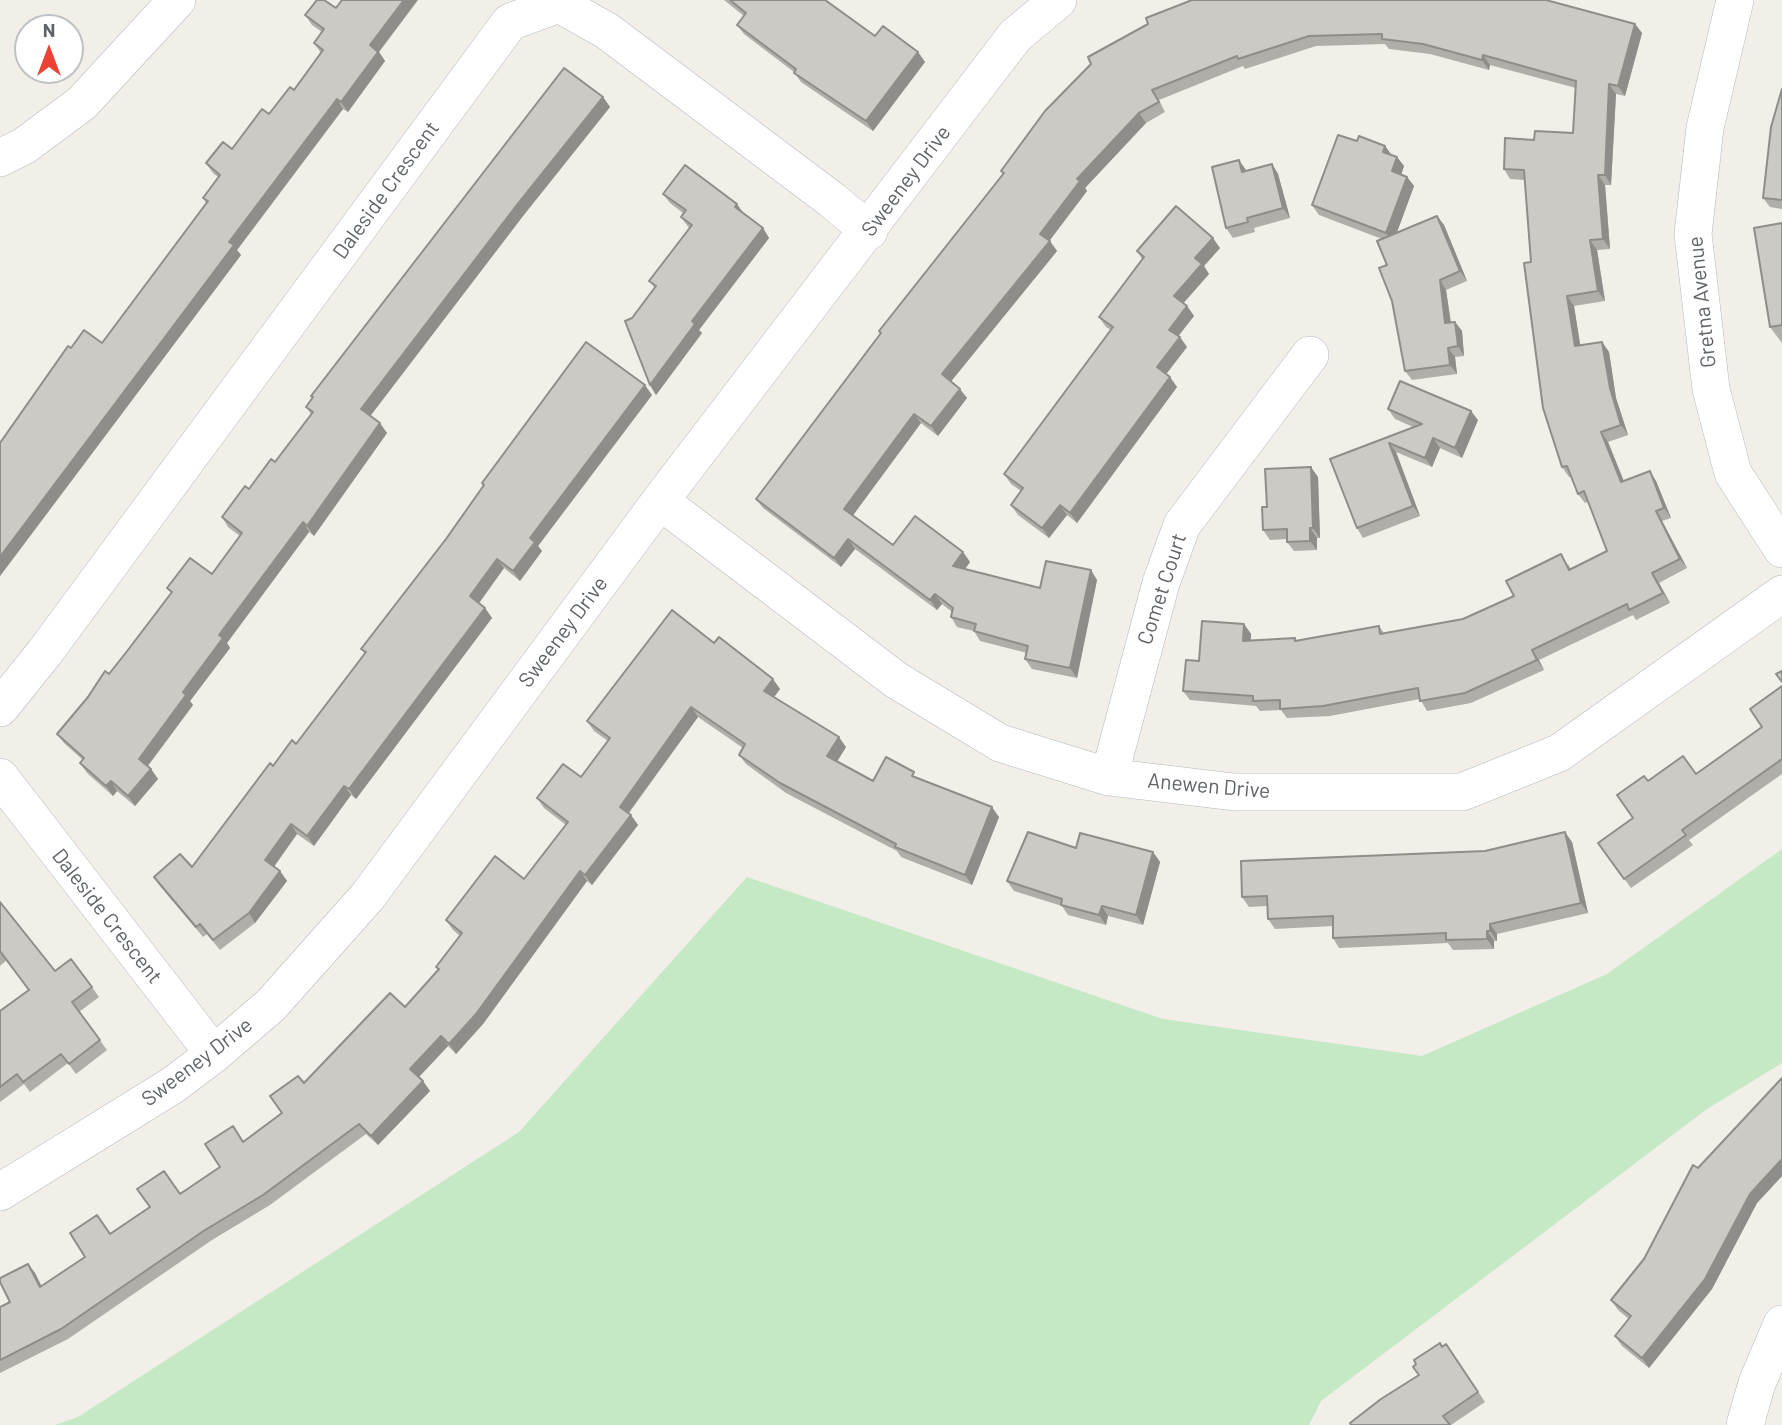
<!DOCTYPE html>
<html>
<head>
<meta charset="utf-8">
<style>
  body { margin:0 }
  #map { position:relative; width:1782px; height:1425px; overflow:hidden; background:#f1efe8; font-family:Barlow,sans-serif }
  canvas { display:block }
  .north { position:absolute; left:14px; top:14px; width:70px; height:70px; box-sizing:border-box; background:#fff; border:2px solid #bfc1c3; border-radius:50%; rotate:0deg; font-size:19px; font-weight:700; line-height:28px; text-align:center; color:#5f6368 }
  .north::after { content:''; display:block; margin:auto; width:24px; height:32px; background:#ea4335; clip-path:polygon(50% 0,100% 100%,50% 72%,0 100%) }
</style>
</head>
<body>
<div id="map">
<canvas width="1782" height="1425"></canvas>
<div class="north">N</div>
</div>
<script>
const context = document.querySelector('canvas').getContext('2d');
context.lineJoin = 'round';
function paint(path, color) { context.fillStyle = color; context.fill(path, 'evenodd'); }
const poly = rows => new Path2D(rows.map(r => 'M' + r).join(''));
function stroke(path, color, width, dash) { context.strokeStyle = color; context.lineWidth = width; context.lineCap = dash ? 'butt' : 'round'; context.setLineDash(dash || []); context.stroke(path); }
function label(font, color, halo, rows, align = 'center') {
  context.font = font + ' Barlow,sans-serif'; context.lineWidth = 5; context.setLineDash([]); context.textBaseline = 'middle'; context.strokeStyle = halo; context.fillStyle = color; for (const [text, x, y, turn = 0] of rows) {
    context.save(); context.translate(x, y); context.rotate((+turn || 0) * Math.PI / 180); context.textAlign = isNaN(turn) ? turn : align; if (halo) context.strokeText(text, 0, 0); context.fillText(text, 0, 0); context.restore();
  }
}
const green = poly([
  [1782,849,1782,1063,1707,1109,1321,1401,1309,1425,55,1425,78,1417,519,1132,747,877,1163,1019,1422,1056,1607,974]
]);
const minor = poly([
  [1735,0,1705,128,1693,234,1711,389,1733,473,1782,549],
  [0,158,24,146,82,103,177,0],
  [660,501,896,680,1000,743,1109,777,1234,792,1462,792,1559,753,1782,594],
  [0,708,45,652,510,22,559,4,607,31,832,200,869,231],
  [0,777,214,1054],
  [1109,777,1161,583,1182,525,1310,355],
  [0,1192,173,1085,214,1054,271,1005,368,896,660,501,1015,36,1058,0],
  [1745,1425,1757,1383,1782,1324]
]);
const wall = poly([
  [724,0,825,0,875,36,918,52,925,62,873,131,801,82,794,72,744,34,737,25,744,16],
  [305,15,379,52,385,61,348,112,343,109,237,250,241,255,0,576,0,443,71,348,102,343,206,203,203,198,218,177,213,173,206,163,232,149,294,90,321,53,314,43,322,32,312,25],
  [1148,24,1635,24,1642,33,1625,96,1616,94,1611,185,1605,185,1610,249,1597,250,1605,301,1574,306,1580,345,1602,342,1609,352,1616,398,1628,435,1608,442,1624,481,1656,481,1671,518,1662,521,1687,568,1659,583,1670,603,1636,620,1633,615,1539,660,1544,670,1471,703,1427,711,1420,699,1330,716,1287,718,1281,710,1260,711,1256,706,1190,700,1183,691,1199,661,1244,624,1251,634,1251,640,1295,638,1297,641,1379,626,1384,633,1463,619,1514,596,1568,564,1571,569,1607,551,1588,502,1585,503,1578,494,1571,476,1569,477,1562,467,1531,262,1525,180,1510,179,1504,169,1534,140,1573,133,1576,88,1490,65,1489,70,1430,54,1389,49,1385,44,1316,46,1245,69,1243,66,1159,100,1165,112,1146,123,1085,188,1087,191,1049,241,1057,251,951,381,967,398,938,436,921,423,853,515,893,545,963,552,970,562,965,569,1040,588,1097,580,1077,678,1032,669,1025,659,1027,653,980,641,974,631,957,627,951,617,952,612,942,604,937,610,855,549,841,567,763,508,756,499,881,333,879,331,1003,174,1001,171],
  [1782,89,1782,209,1770,207,1763,198],
  [603,97,610,107,523,216,370,416,387,433,314,536,309,532,227,643,230,648,190,701,193,705,148,766,151,769,158,779,135,806,117,791,113,796,87,773,80,763,83,760,64,743,57,734,109,674,171,593,167,588,212,574,240,536,228,527,222,517,275,462,311,414,306,407,313,398,311,396],
  [1357,141,1385,146,1391,154,1397,157,1404,166,1401,175,1407,177,1414,186,1397,232,1437,216,1444,225,1467,281,1446,290,1451,322,1455,322,1462,331,1464,356,1455,357,1457,374,1412,380,1405,371,1382,239,1319,215,1312,205],
  [1272,164,1278,174,1290,218,1254,228,1255,232,1233,238,1226,228,1246,171],
  [663,194,744,214,763,228,769,238,699,330,702,333,656,395,650,385,632,318,655,288,649,281,689,228,681,217,683,213,670,203],
  [1782,223,1782,343,1770,327],
  [1220,248,1204,266,1209,274,1183,303,1187,306,1194,316,1178,336,1187,347,1166,374,1177,387,1077,523,1067,515,1049,538,1018,515,1011,505,1021,491,1011,484,1004,474,1111,330,1106,327,1099,317,1142,259,1137,251],
  [652,395,538,546,542,551,520,581,504,568,479,603,485,608,492,618,356,799,351,795,314,846,297,834,274,867,280,871,287,881,255,923,220,950,207,934,203,937,160,886,154,877,192,867,273,766,296,744,365,654,361,649,446,539,483,486,482,483],
  [1388,409,1478,420,1462,458,1440,448,1432,467,1396,452,1420,516,1363,538,1357,528,1330,459,1413,427,1395,419],
  [1318,477,1320,538,1317,538,1317,550,1294,551,1287,542,1287,539,1270,540,1263,530,1267,507],
  [714,643,780,689,774,697,846,747,837,762,873,781,919,779,999,817,972,885,901,857,897,851,786,793,746,764,739,755,743,748,698,717,629,813,638,825,592,885,587,881,483,1024,456,1054,448,1046,419,1077,430,1091,378,1145,366,1134,270,1205,212,1240,68,1339,0,1373,0,1307,10,1302,28,1264,35,1273,41,1286,85,1257,110,1234,180,1193,220,1167,243,1142,282,1113,304,1083,405,1007,438,970,436,967,460,936,453,930,446,920,524,879,566,825,544,808,537,798,581,777,608,741,594,731,587,721],
  [1782,686,1782,774,1689,840,1693,845,1631,888,1598,843,1633,818,1648,781,1696,774,1762,727],
  [1572,842,1588,913,1497,934,1497,941,1494,941,1494,949,1453,950,1448,943,1339,948,1333,938,1333,926,1275,929,1268,919,1267,906,1249,907,1242,897,1485,851],
  [1076,848,1153,852,1160,862,1143,925,1108,916,1106,925,1068,915,1062,906,1014,891,1007,881],
  [0,902,55,971,92,987,99,997,79,1012,107,1050,76,1074,68,1063,30,1092,24,1084,0,1102,0,1011,29,990,7,960,0,966],
  [1782,1078,1782,1176,1757,1203,1712,1289,1649,1368,1622,1346,1615,1336,1629,1319,1618,1310,1611,1300,1644,1259,1698,1168],
  [1446,1344,1485,1402,1451,1425,1351,1425,1419,1375,1442,1347]
]);
const shadedWall = poly([
  [404,0,418,0,379,52,385,61,348,112,341,102,370,45],
  [1635,24,1642,33,1625,96,1618,86],
  [918,52,925,62,873,131,866,121],
  [1483,55,1490,65,1489,70,1482,60],
  [1609,84,1616,94,1611,185,1605,175],
  [603,97,610,107,523,216,368,419,361,409,516,206],
  [337,99,343,109,237,250,241,255,0,576,0,557,229,242],
  [1139,113,1146,123,1085,188,1087,191,1047,244,1040,234,1077,179],
  [1385,146,1392,156,1383,152],
  [1397,157,1404,166,1399,181,1392,171],
  [1239,160,1246,170,1242,172],
  [1272,164,1278,174,1290,218,1283,208],
  [1598,175,1605,185,1610,249,1603,239],
  [1407,177,1414,186,1393,243,1386,233],
  [737,204,744,214,735,207],
  [1437,216,1444,225,1467,281,1460,271],
  [763,228,769,238,699,330,702,333,656,395,650,385,692,321],
  [1213,238,1220,248,1204,266,1209,274,1181,306,1174,296,1195,258],
  [1590,240,1597,250,1605,301,1598,291],
  [1050,241,1057,251,949,384,942,374],
  [1440,280,1446,290,1452,332,1445,323],
  [1567,296,1574,306,1582,356,1575,346],
  [1187,306,1194,316,1176,339,1169,330],
  [1455,322,1462,331,1464,356,1458,346],
  [1180,337,1187,347,1164,377,1157,367],
  [1602,342,1609,352,1616,398,1628,435,1621,425,1610,388],
  [1448,348,1455,357,1457,374,1450,365],
  [1170,377,1177,387,1077,523,1070,513],
  [645,385,652,395,538,546,542,551,520,581,513,571,530,538],
  [960,389,967,398,938,436,931,426],
  [1471,411,1478,420,1462,458,1455,448],
  [914,414,921,423,851,518,844,509],
  [380,423,387,433,314,536,307,526],
  [1601,432,1608,442,1628,492,1621,482],
  [1433,438,1440,448,1432,467,1425,458],
  [1389,443,1396,452,1420,516,1413,506],
  [1311,467,1318,477,1320,538,1313,528],
  [1650,471,1656,481,1671,518,1664,508],
  [1060,505,1067,515,1049,538,1042,528],
  [1656,511,1662,521,1687,568,1680,559],
  [303,522,309,532,227,643,230,648,190,701,193,705,146,768,139,759,219,635],
  [1310,528,1317,538,1317,550,1310,541],
  [848,539,855,549,841,567,834,558],
  [963,552,970,562,960,576,953,566],
  [497,559,504,568,477,606,470,596],
  [1091,570,1097,580,1077,678,1070,668],
  [1652,573,1659,583,1670,603,1663,593],
  [935,594,942,604,937,610,930,600],
  [485,608,492,618,356,799,349,789],
  [1244,624,1251,634,1250,650,1243,641],
  [1532,650,1539,660,1544,670,1537,660],
  [773,679,780,689,771,701,764,691],
  [691,707,698,717,626,816,620,807],
  [839,737,846,747,834,766,827,756],
  [151,769,158,779,135,806,128,796],
  [111,781,117,791,113,796,106,786],
  [344,786,351,795,314,846,307,836],
  [992,807,999,817,972,885,965,875],
  [631,815,638,825,592,885,585,875],
  [291,824,297,834,272,869,265,860],
  [1565,832,1572,842,1588,913,1581,903],
  [1153,852,1160,862,1143,925,1136,915],
  [280,871,287,881,255,923,249,913],
  [580,871,587,881,483,1024,456,1054,449,1044],
  [1102,906,1108,916,1106,925,1099,915],
  [1490,924,1497,934,1497,941,1490,931],
  [1487,931,1494,941,1494,949,1487,939],
  [441,1036,448,1046,417,1079,410,1069],
  [423,1081,430,1091,378,1145,371,1136],
  [1782,1159,1782,1176,1757,1203,1712,1289,1649,1368,1642,1358,1750,1194],
  [28,1264,35,1273,47,1297,40,1287]
]);
const building = poly([
  [317,0,324,0,336,8,342,0,404,0,370,45,378,52,341,102,337,99,229,242,234,245,0,557,0,443,68,346,71,348,84,330,102,343,208,201,203,198,220,175,206,163,223,142,232,149,262,109,269,114,290,87,294,90,323,50,314,43,324,29,305,15,317,0],
  [730,0,825,0,875,36,883,26,918,52,866,121,794,73,796,69,737,25,746,13,730,0],
  [1192,0,1546,0,1635,24,1618,86,1609,84,1605,175,1598,175,1603,239,1590,240,1598,291,1567,296,1575,346,1602,342,1610,388,1621,425,1601,432,1621,482,1650,471,1664,508,1656,511,1680,559,1652,573,1663,593,1629,610,1627,604,1532,650,1537,660,1465,693,1420,701,1418,688,1323,706,1280,709,1280,700,1253,701,1253,696,1183,691,1186,660,1199,661,1202,621,1244,624,1243,641,1295,638,1295,641,1379,626,1380,634,1463,619,1514,596,1506,581,1561,554,1569,570,1607,551,1584,491,1578,494,1567,466,1562,467,1543,408,1524,263,1531,262,1524,170,1504,169,1505,138,1534,140,1535,131,1573,133,1576,81,1483,55,1482,60,1423,44,1382,39,1382,34,1309,36,1238,59,1237,56,1152,90,1159,102,1139,113,1077,179,1080,181,1040,234,1050,241,942,374,960,389,931,426,914,414,844,509,893,545,915,516,963,552,953,566,1040,588,1046,561,1091,570,1070,668,1025,659,1028,646,974,631,976,624,951,617,953,608,935,594,930,600,848,539,834,558,756,499,881,333,879,331,1004,173,1001,171,1045,111,1091,64,1088,57,1148,24,1146,18,1192,0],
  [564,68,603,97,516,206,361,409,380,423,307,526,303,522,219,635,223,638,183,692,186,695,139,759,151,769,128,796,111,781,106,786,80,763,84,758,57,734,88,697,105,671,109,674,128,650,172,592,167,588,190,558,212,574,242,533,222,517,245,486,249,489,271,459,275,462,313,412,306,407,313,397,311,396,564,68],
  [1782,89,1782,200,1763,198,1771,127,1782,89],
  [1338,135,1357,141,1359,136,1385,146,1383,152,1397,157,1392,171,1407,177,1386,233,1312,205,1338,135],
  [1239,160,1242,172,1272,164,1283,208,1247,218,1248,222,1226,228,1212,167,1239,160],
  [685,165,737,204,735,207,763,228,692,321,695,324,650,385,625,321,632,318,656,286,649,281,692,225,681,217,686,210,663,194,685,165],
  [1176,206,1213,238,1195,258,1202,264,1174,296,1187,306,1169,330,1180,337,1157,367,1170,377,1070,513,1060,505,1042,528,1011,505,1023,488,1004,474,1113,327,1099,317,1144,257,1137,251,1176,206],
  [1437,216,1460,271,1440,280,1445,323,1455,322,1458,346,1448,348,1450,365,1405,371,1392,301,1379,268,1387,265,1377,241,1437,216],
  [1782,223,1782,325,1770,327,1754,228,1782,223],
  [586,342,645,385,530,538,535,542,513,571,497,559,470,596,485,608,349,789,344,786,307,836,291,824,265,860,280,871,249,913,213,940,200,924,196,927,154,877,180,854,192,867,270,763,273,766,292,740,296,744,366,652,361,649,446,539,484,485,482,483,586,342],
  [1400,381,1471,411,1455,448,1433,438,1425,458,1389,443,1413,506,1357,528,1330,459,1422,424,1388,409,1400,381],
  [1311,467,1313,528,1310,528,1310,541,1287,542,1287,529,1263,530,1262,507,1267,507,1265,469,1311,467],
  [672,610,714,643,719,637,773,679,764,691,839,737,827,756,873,781,886,757,914,772,912,776,992,807,965,875,895,847,896,844,780,783,739,755,745,744,691,707,620,807,631,815,585,875,580,871,476,1014,449,1044,441,1036,410,1069,423,1081,371,1136,359,1124,263,1195,205,1230,61,1329,0,1360,0,1307,10,1302,0,1282,0,1278,28,1264,40,1287,85,1257,70,1233,97,1215,110,1234,150,1207,137,1189,164,1171,180,1194,220,1167,205,1144,233,1126,243,1142,282,1113,270,1096,298,1076,304,1083,390,993,405,1007,439,969,436,967,462,933,446,920,495,856,524,879,568,822,537,798,563,764,581,777,610,738,587,721,672,610],
  [1782,671,1782,682,1776,674,1782,671],
  [1782,686,1782,759,1682,830,1686,835,1624,879,1598,843,1633,818,1617,795,1644,776,1648,781,1683,756,1696,774,1762,727,1750,709,1782,686],
  [1028,832,1076,848,1080,833,1153,852,1136,915,1102,906,1099,915,1061,905,1062,899,1007,881,1028,832],
  [1565,832,1581,903,1490,924,1490,931,1487,931,1487,939,1446,940,1446,933,1333,938,1333,916,1268,919,1267,896,1242,897,1241,861,1485,851,1565,832],
  [0,902,55,971,71,959,92,987,72,1002,100,1040,69,1064,61,1054,23,1082,17,1074,0,1087,0,1011,29,990,0,951,0,902],
  [1782,1078,1782,1159,1750,1194,1705,1279,1642,1358,1615,1336,1631,1316,1611,1300,1644,1259,1693,1165,1698,1168,1782,1078],
  [1440,1343,1442,1347,1446,1344,1478,1392,1443,1416,1450,1425,1351,1425,1350,1423,1381,1399,1419,1375,1413,1367,1416,1364,1414,1360,1440,1343]
]);
const streetNames = [
  ["Sweeney Drive",906,181,-53],
  ["Daleside Crescent",386,190,-54],
  ["Gretna Avenue",1702,302,-96],
  ["Comet Court",1162,589,-72],
  ["Sweeney Drive",563,632,-53],
  ["Anewen Drive",1209,786,5],
  ["Daleside Crescent",107,916,52],
  ["Sweeney Drive",197,1062,-37]
];
paint(green, '#c5e8c5');
stroke(minor, '#b5b8bc', 38);
stroke(minor, '#fff', 37);
paint(wall, '#afaea9');
paint(shadedWall, '#8f8d8a');
paint(building, '#cccac5');
stroke(building, '#8f8d8a', 2);
label('21px', '#5f6368', '#fff', streetNames);
</script>
</body>
</html>
